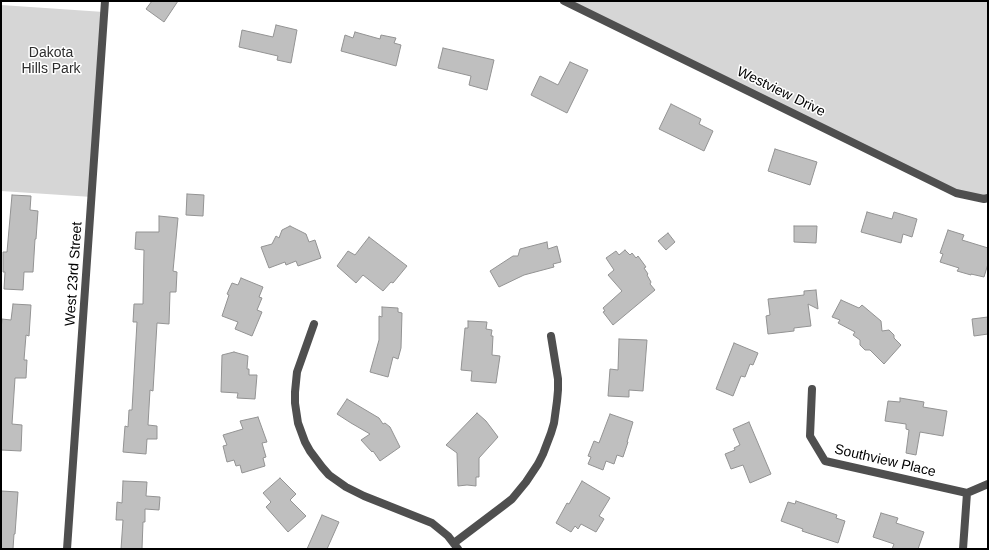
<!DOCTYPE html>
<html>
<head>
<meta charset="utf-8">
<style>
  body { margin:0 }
  #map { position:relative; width:989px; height:550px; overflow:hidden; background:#fff; font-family:Helvetica,sans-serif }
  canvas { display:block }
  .frame { position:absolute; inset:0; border:2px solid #000; pointer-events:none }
</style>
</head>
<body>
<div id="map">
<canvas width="989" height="550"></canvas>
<div class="frame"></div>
</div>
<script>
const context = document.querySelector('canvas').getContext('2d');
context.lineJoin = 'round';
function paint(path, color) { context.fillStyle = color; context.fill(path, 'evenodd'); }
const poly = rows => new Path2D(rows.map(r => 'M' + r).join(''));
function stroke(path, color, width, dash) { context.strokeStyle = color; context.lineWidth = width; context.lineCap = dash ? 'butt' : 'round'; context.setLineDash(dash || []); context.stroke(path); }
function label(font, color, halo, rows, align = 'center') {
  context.font = font + ' Helvetica,sans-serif'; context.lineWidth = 3; context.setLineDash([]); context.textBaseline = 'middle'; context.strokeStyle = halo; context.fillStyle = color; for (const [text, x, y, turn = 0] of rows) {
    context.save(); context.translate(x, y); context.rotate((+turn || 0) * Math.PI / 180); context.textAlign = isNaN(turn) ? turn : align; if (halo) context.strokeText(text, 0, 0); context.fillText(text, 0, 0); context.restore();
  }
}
const green = poly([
  [564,1,988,1,988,198,956,193],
  [1,5,104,12,92,197,1,191]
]);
const building = poly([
  [152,1,178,1,164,22,146,9,152,1],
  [276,25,297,30,291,63,277,60,278,56,239,47,242,30,273,37,276,25],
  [355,32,380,39,381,35,396,38,394,43,401,45,396,66,341,51,345,35,353,38,355,32],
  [443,48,494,60,487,90,469,85,471,76,438,68,443,48],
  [570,62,588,70,567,113,531,95,540,76,558,85,570,62],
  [671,104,701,119,699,124,713,131,704,151,659,129,671,104],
  [775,149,817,162,810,185,768,171,775,149],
  [187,194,204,195,203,216,186,215,187,194],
  [12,195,31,196,30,210,38,211,36,239,35,239,33,272,24,272,23,290,4,289,5,272,3,272,3,252,7,252,12,195],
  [867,212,892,219,894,212,917,219,912,237,903,234,901,243,861,232,867,212],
  [159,216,178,218,173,271,177,272,176,292,170,292,169,324,157,323,153,391,150,390,148,425,157,426,157,439,147,439,146,454,123,452,125,426,128,427,129,410,132,410,137,322,133,322,134,304,143,304,144,250,135,249,136,232,159,232,159,216],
  [290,226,306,234,309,242,315,240,321,258,298,266,296,261,286,265,285,262,269,268,261,247,272,244,276,236,279,238,282,230,290,226],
  [794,226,817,226,816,243,794,242,794,226],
  [948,230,964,235,962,240,988,248,988,264,984,277,971,274,971,275,957,271,959,268,940,262,943,254,940,253,948,230],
  [668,233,675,242,666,250,658,241,668,233],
  [369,237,407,266,393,283,391,282,383,291,363,275,356,283,337,266,348,251,355,255,369,237],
  [547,242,548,249,557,246,561,262,553,264,554,267,524,275,499,287,490,271,513,256,518,256,520,249,547,242],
  [625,250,630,255,632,253,636,258,638,256,646,267,644,268,648,274,647,275,651,282,650,284,655,290,613,325,603,312,605,311,603,308,622,291,608,275,614,270,606,258,616,251,619,255,625,250],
  [241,278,263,287,259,297,262,298,257,310,262,312,252,336,235,329,238,322,222,316,229,295,227,294,232,283,238,285,241,278],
  [816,290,818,309,808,304,811,326,794,328,794,331,768,334,766,316,770,315,768,299,804,295,804,291,816,290],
  [841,300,859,308,862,305,881,321,882,331,889,330,894,335,894,338,901,345,884,364,870,350,865,350,860,345,860,340,853,335,855,332,838,323,840,320,832,317,841,300],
  [13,304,31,305,29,336,26,335,24,360,27,360,26,378,15,378,12,424,22,425,21,451,1,450,1,330,2,319,11,320,13,304],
  [382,307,398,308,398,312,402,313,401,348,398,359,393,357,388,377,370,372,379,340,379,316,382,317,382,307],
  [988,317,988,334,974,336,972,319,988,317],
  [468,321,487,322,486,329,492,330,491,336,493,336,492,355,500,356,496,383,471,381,472,371,461,370,465,328,468,328,468,321],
  [619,339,647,340,643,391,629,390,629,397,608,396,610,369,618,370,619,339],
  [734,343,758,353,753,365,750,364,745,377,741,376,733,396,716,389,734,343],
  [234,352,248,356,247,369,249,369,249,375,257,375,255,399,237,398,238,393,221,392,222,355,234,352],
  [900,398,924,402,923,407,947,411,943,436,920,432,916,455,906,453,909,430,906,429,906,424,885,421,888,401,900,402,900,398],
  [347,399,379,418,383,424,385,423,390,427,400,447,380,461,373,451,372,452,361,440,370,434,351,423,337,414,347,399],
  [477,413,486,421,498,437,479,458,479,477,476,477,476,486,467,485,458,486,457,453,446,445,477,413],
  [610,414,633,422,627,442,628,442,623,457,617,455,614,464,606,461,603,470,588,464,591,457,588,456,594,441,599,443,610,414],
  [258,417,267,442,262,443,266,457,263,458,265,466,242,473,240,465,236,466,234,460,227,462,223,446,227,445,223,435,243,429,240,421,258,417],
  [749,422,771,474,750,483,743,465,731,469,725,454,735,450,734,448,740,445,733,429,749,422],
  [280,478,296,494,290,500,306,516,288,532,266,507,271,502,263,493,280,478],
  [123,481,147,482,146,496,160,497,159,510,145,509,145,522,143,522,142,549,121,549,123,520,116,520,117,502,122,503,123,481],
  [582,481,610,498,599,516,604,519,596,532,581,524,578,529,575,526,571,532,556,523,567,503,569,504,582,481],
  [1,491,18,492,15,534,14,534,13,549,1,549,1,491],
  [796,501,837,515,836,518,845,521,838,543,802,531,803,529,781,521,788,502,795,504,796,501],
  [881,513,898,518,896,523,924,532,918,549,892,549,894,544,873,537,881,513],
  [322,515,339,522,327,549,307,549,322,515]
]);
const minor = poly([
  [564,1,956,193,984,199,988,198],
  [314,324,297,372,295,392,295,403,298,423,305,442,310,451,322,467,329,475,346,487,364,496,432,523,448,536,458,549],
  [812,389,810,436,825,461,967,493],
  [454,543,503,506,512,499,526,482,538,464,543,454,551,433,554,423,557,401,558,390,558,379,551,336],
  [67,549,105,1],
  [963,549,967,493,988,484]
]);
const parkNames = [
  ["Dakota",51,53],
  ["Hills Park",51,69]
];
const streetNames = [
  ["Westview Drive",781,92,26],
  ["West 23rd Street",74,274,-86],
  ["Southview Place",885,461,13]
];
paint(green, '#d6d6d6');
paint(building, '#bfbfbf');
stroke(building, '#939393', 1);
stroke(minor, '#4f4f4f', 8);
label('14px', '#2d2d2d', '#fff', parkNames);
label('14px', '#000', '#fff', streetNames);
</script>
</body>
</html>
